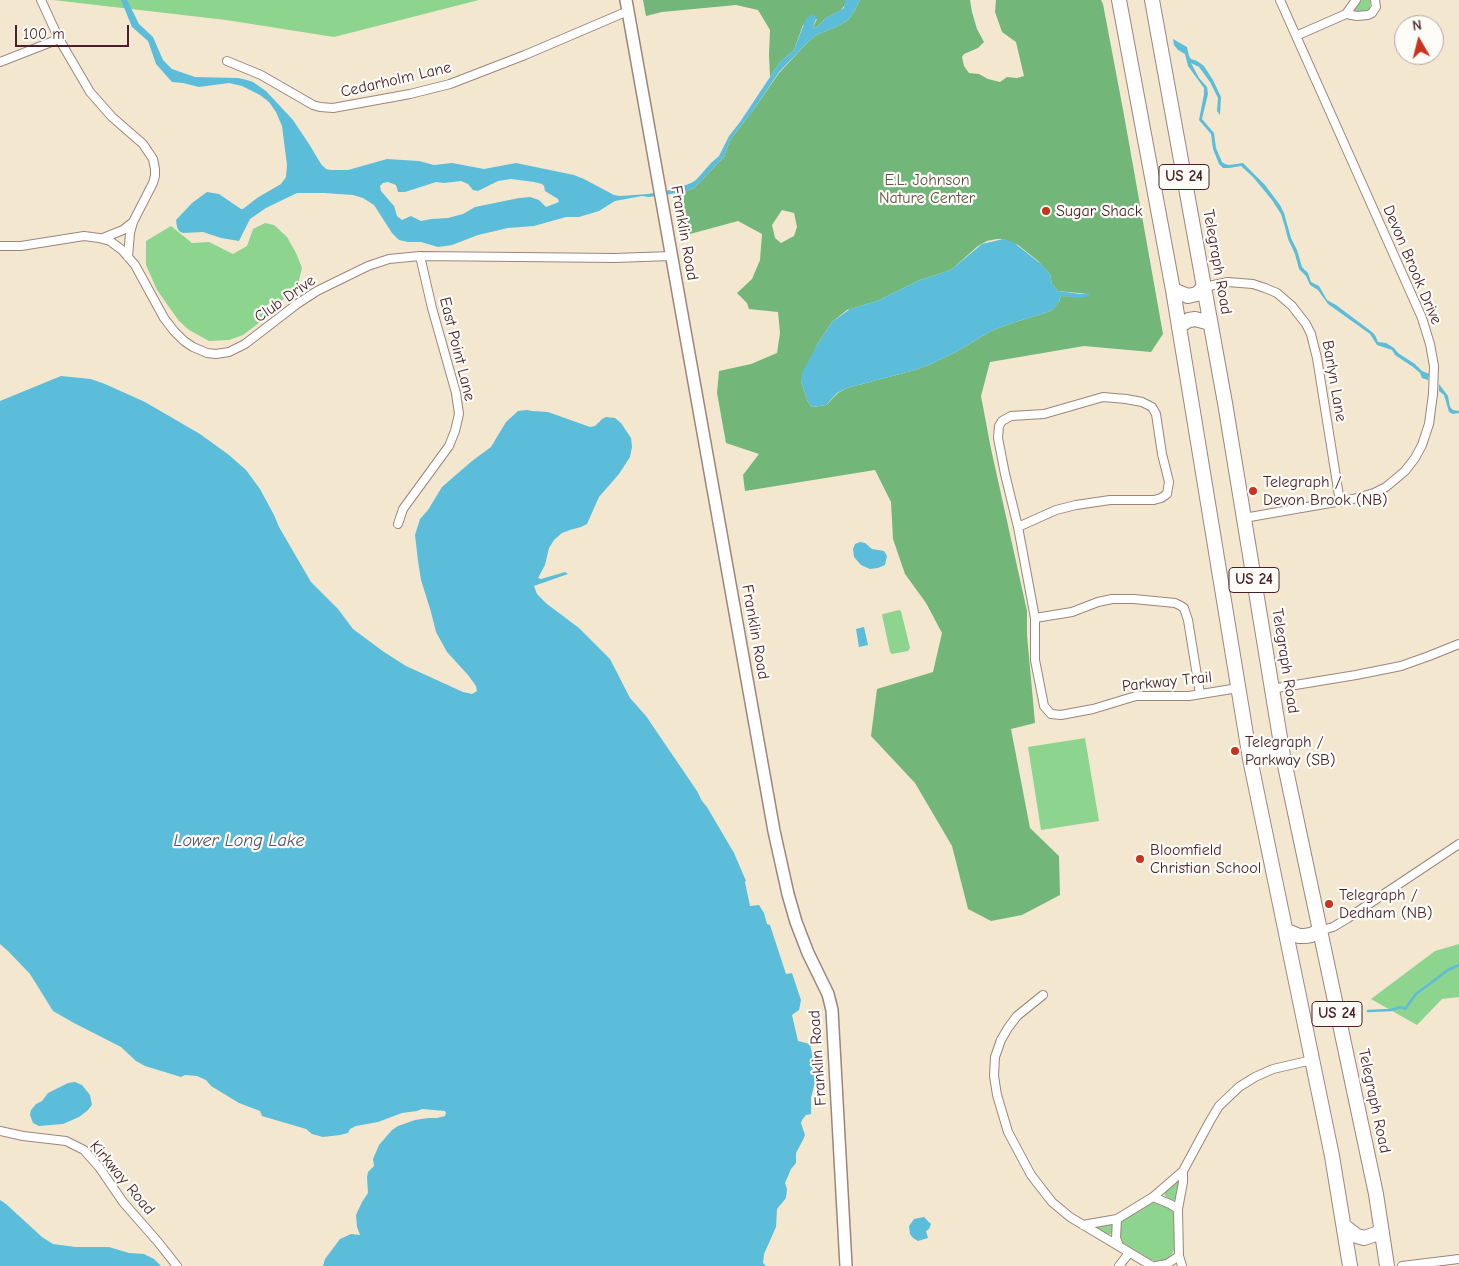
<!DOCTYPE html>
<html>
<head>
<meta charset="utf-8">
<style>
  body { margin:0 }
  #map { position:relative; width:1459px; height:1266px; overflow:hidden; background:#f3e8cf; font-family:"Comic Neue",sans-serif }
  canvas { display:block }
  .north { position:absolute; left:1394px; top:15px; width:50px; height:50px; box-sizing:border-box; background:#fdfcf7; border:1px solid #b5a4a5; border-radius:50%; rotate:352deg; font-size:14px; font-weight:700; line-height:20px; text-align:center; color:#4a1f2b }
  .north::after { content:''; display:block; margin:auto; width:18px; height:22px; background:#c8321e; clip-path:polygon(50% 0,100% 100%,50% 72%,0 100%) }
  .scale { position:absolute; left:15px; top:25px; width:114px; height:22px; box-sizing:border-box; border:2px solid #4a1f2b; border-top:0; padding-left:6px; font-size:15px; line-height:18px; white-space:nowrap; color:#4a1f2b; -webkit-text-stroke:4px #fdfcf7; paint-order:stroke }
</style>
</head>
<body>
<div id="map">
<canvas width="1459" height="1266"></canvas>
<div class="north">N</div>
<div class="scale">100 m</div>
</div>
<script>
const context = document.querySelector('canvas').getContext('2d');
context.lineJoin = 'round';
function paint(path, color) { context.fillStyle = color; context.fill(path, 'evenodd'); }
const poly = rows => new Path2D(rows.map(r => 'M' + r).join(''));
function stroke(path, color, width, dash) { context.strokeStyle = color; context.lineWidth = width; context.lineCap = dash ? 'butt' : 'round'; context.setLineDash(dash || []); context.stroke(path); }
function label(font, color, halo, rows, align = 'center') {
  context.font = font + ' "Comic Neue",sans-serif'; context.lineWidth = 4.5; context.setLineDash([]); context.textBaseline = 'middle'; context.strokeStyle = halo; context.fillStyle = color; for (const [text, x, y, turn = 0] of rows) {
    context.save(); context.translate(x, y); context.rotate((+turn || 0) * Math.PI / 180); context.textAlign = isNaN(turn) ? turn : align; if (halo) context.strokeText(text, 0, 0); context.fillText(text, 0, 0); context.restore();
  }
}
const green = poly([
  [53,0,479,0,334,37,226,20],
  [1362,0,1370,0,1370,9,1367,12,1361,13,1354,12,1352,9,1356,4],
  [265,223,274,225,287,237,296,253,302,268,297,288,280,302,259,323,243,335,229,340,209,341,189,330,179,321,157,290,146,265,146,241,171,226,192,243,209,242,233,254,247,246,253,229],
  [899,610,901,611,910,648,908,651,892,654,890,652,882,615,883,614],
  [1085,738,1099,821,1041,830,1028,747],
  [1459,944,1459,997,1442,999,1417,1025,1371,999,1435,951],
  [1179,1177,1181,1178,1176,1197,1175,1199,1172,1201,1165,1196,1164,1192],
  [1156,1202,1161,1203,1171,1208,1174,1215,1175,1248,1172,1254,1169,1257,1164,1261,1158,1262,1151,1260,1123,1243,1119,1233,1121,1223,1125,1218,1151,1203],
  [1110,1224,1113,1226,1112,1233,1109,1235,1097,1230,1096,1227]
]);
const forest = poly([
  [643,0,845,0,845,5,841,10,826,18,816,28,813,27,817,19,803,25,794,50,780,62,770,77,769,55,770,30,758,10,736,5,662,12,646,16],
  [860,0,970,0,972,12,977,29,984,42,978,48,964,54,962,57,964,66,969,73,979,74,988,79,1000,82,1007,77,1017,78,1024,76,1016,42,1002,32,995,12,996,0,1101,0,1103,4,1124,115,1163,334,1151,352,1084,346,990,362,981,396,991,449,1027,611,1027,635,1035,723,1011,729,1030,828,1059,856,1060,895,1022,915,991,921,968,909,952,846,915,783,871,736,877,689,933,672,942,633,926,603,905,574,893,539,891,502,875,470,745,491,743,475,759,454,726,443,717,393,719,371,751,364,777,353,780,333,778,312,749,309,747,303,737,293,752,279,760,260,762,234,738,221,690,234,684,211,684,192,694,188,724,157,730,140,754,109,779,73,806,44,816,35,836,27,848,20,855,10],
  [782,210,794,213,797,227,794,236,781,243,775,238,772,225],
  [997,239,1003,239,1018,245,1038,261,1050,274,1052,284,1058,291,1089,294,1083,297,1061,296,1059,302,1052,310,1045,313,1012,323,991,331,956,352,931,364,915,370,847,388,838,393,826,405,812,407,808,402,801,381,817,345,832,322,847,310,877,301,920,280,945,272,952,269,978,246,987,241]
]);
const water = poly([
  [121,0,127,0,139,24,153,37,163,60,172,69,195,77,238,78,247,80,253,82,266,91,293,120,309,144,321,164,326,169,331,170,348,170,387,159,419,161,434,165,452,163,484,169,516,163,574,175,584,179,614,195,620,196,648,194,675,189,691,183,696,180,711,163,719,156,729,136,740,122,780,62,794,50,806,19,811,15,817,16,813,27,816,28,826,18,844,8,845,0,860,0,855,10,848,20,836,27,816,35,806,44,779,72,754,109,730,140,724,157,694,188,684,192,649,197,642,196,615,201,599,211,579,217,566,217,534,226,508,228,478,235,452,245,438,247,421,242,408,242,399,240,392,233,374,205,363,198,353,195,324,193,297,193,266,208,250,219,239,241,221,238,203,232,183,233,179,231,177,227,176,220,192,203,207,192,219,194,241,209,243,209,257,198,281,184,286,177,287,165,282,126,276,112,269,102,260,95,242,86,229,83,199,87,183,83,172,82,156,64,148,41,132,27],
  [511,179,534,182,542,184,544,186,545,191,558,199,559,202,546,207,539,200,530,197,519,198,475,207,463,214,448,218,431,219,421,221,411,216,402,220,397,216,394,206,381,191,380,186,383,183,388,182,396,185,398,192,405,192,436,182,444,183,461,181,468,184,473,190,478,191,498,181],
  [1173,39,1187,47,1189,56,1191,59,1197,61,1204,66,1213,80,1221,97,1220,115,1217,111,1218,98,1210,82,1199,67,1191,63,1199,78,1207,87,1208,94,1202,119,1214,133,1216,148,1222,162,1225,164,1229,165,1243,163,1265,185,1280,205,1284,213,1291,238,1297,250,1302,267,1308,273,1311,282,1319,286,1327,300,1336,305,1372,332,1375,335,1378,342,1386,343,1394,348,1398,353,1415,364,1422,371,1429,374,1428,380,1422,378,1420,373,1413,367,1395,355,1392,350,1377,345,1370,334,1328,304,1318,290,1310,285,1306,276,1299,269,1295,254,1288,239,1285,227,1281,214,1272,200,1253,177,1241,166,1229,168,1223,168,1219,164,1213,149,1211,134,1199,120,1204,94,1204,88,1188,66,1185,54,1178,50,1174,45],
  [1003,239,1013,242,1041,264,1050,274,1052,284,1058,291,1081,294,1089,293,1089,296,1080,298,1061,296,1059,302,1054,309,1045,313,1012,323,991,331,956,352,931,364,915,370,847,388,837,393,826,405,812,407,808,402,801,381,802,373,817,345,832,322,850,309,877,301,920,280,945,272,952,269,982,244],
  [61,376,91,379,105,384,145,402,200,434,229,455,246,470,260,489,274,515,279,527,311,582,338,609,353,629,384,652,406,666,463,692,472,694,477,691,476,686,468,675,447,652,436,632,431,612,421,580,418,561,415,535,420,519,428,510,442,487,472,461,491,447,506,422,518,411,527,410,532,411,548,412,590,427,595,426,602,419,606,417,615,418,621,423,631,438,632,447,630,457,619,474,599,497,587,524,581,527,570,530,562,533,554,540,549,548,545,565,538,578,541,579,565,572,568,574,534,586,537,594,547,604,579,628,610,659,630,698,646,716,697,791,702,801,707,807,734,853,746,881,745,882,750,906,759,905,764,913,767,924,770,925,786,974,792,973,801,1000,799,1010,792,1015,798,1041,810,1044,813,1059,811,1064,816,1078,811,1098,811,1114,806,1115,802,1120,801,1123,805,1135,803,1140,796,1153,796,1163,791,1169,785,1183,787,1189,786,1198,777,1209,776,1227,764,1254,763,1263,766,1266,323,1266,325,1259,340,1239,351,1234,360,1235,357,1227,356,1215,362,1202,368,1193,367,1177,368,1172,374,1166,373,1159,379,1145,392,1130,398,1126,415,1120,428,1118,437,1118,445,1116,446,1113,445,1111,422,1109,417,1111,402,1113,378,1122,356,1126,350,1129,348,1133,340,1135,323,1137,312,1134,306,1129,262,1116,260,1111,239,1103,211,1086,206,1080,197,1076,185,1075,181,1077,145,1066,136,1061,121,1047,74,1023,53,1011,30,974,9,952,0,944,0,401],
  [1439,384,1448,396,1450,407,1453,410,1459,411,1459,413,1453,414,1449,412,1444,395,1439,391],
  [860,542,865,543,872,549,884,551,887,556,885,565,878,568,870,569,861,565,854,557,853,549,855,544],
  [864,627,868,645,859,647,856,629],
  [75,1082,82,1085,90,1095,92,1105,87,1111,79,1117,63,1124,39,1126,33,1123,30,1115,31,1110,36,1104,42,1101,48,1093,68,1083],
  [0,1200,6,1204,42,1237,53,1244,76,1247,109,1247,129,1253,144,1254,154,1259,161,1266,0,1266],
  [924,1217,931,1224,929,1229,926,1231,928,1238,918,1241,913,1238,910,1234,909,1226,914,1219]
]);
const stream = poly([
  [1368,1011,1391,1010,1401,1007,1405,1009,1416,994,1448,970,1459,965]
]);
const street = poly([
  [41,0,59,39,90,92,112,117,143,144,153,159,155,169,155,176,153,183,133,222,130,233,128,257],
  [1346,14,1356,0],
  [1296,36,1346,14,1357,16,1368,15,1372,13,1376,7,1375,0],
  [227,61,261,75,313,105,320,107,333,108,410,94,450,84,525,55,628,11],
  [0,62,59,39],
  [103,238,123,230,133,222],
  [0,246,21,246,84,236,99,238,110,241,122,250,135,265,164,318,174,331,184,341,193,347,207,353,216,354,229,352,245,344,297,304,317,291,368,266,389,259,420,256,615,258,671,256],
  [1204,287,1228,282,1240,283,1253,284,1265,288,1277,293,1292,306,1306,324,1311,334,1317,358,1340,502],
  [1244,518,1353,499,1374,493,1386,487,1405,471,1415,458,1422,445,1429,424,1433,394,1434,366,1430,344,1422,318,1280,0],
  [398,524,403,509,449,446,455,431,459,414,456,393,432,308,420,256],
  [1018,527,1056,510,1076,505,1110,500,1154,500,1161,498,1167,494,1169,482,1162,454,1156,414,1152,407,1142,402,1126,399,1103,397,1044,414,1011,416,1002,421,999,426,998,438,1005,474,1018,527,1035,618,1035,660,1044,706,1051,714,1061,715,1093,709,1136,696,1189,696,1238,688],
  [1035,618,1072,612,1098,602,1112,599,1134,599,1175,603,1181,606,1184,608,1188,620,1200,694],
  [1271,689,1356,675,1401,666,1429,656,1459,644],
  [1319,931,1333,927,1348,918,1459,844],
  [1043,995,1017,1016,1008,1028,1001,1040,995,1057,994,1076,997,1095,1008,1132,1031,1175,1052,1202,1070,1217,1152,1266],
  [0,1131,23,1136,66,1141,84,1150,99,1167,123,1202,158,1242,177,1266],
  [1153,1197,1170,1204,1178,1209],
  [1117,1219,1116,1238,1119,1246],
  [1083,1225,1117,1219,1153,1197,1183,1171,1210,1121,1219,1106,1239,1087,1255,1077,1273,1069,1312,1060],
  [1179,1256,1182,1266],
  [1119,1266,1129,1253],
  [1156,1266,1167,1264,1179,1256,1178,1209,1183,1182,1183,1171],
  [1402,1266,1459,1259]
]);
const secondary = poly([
  [626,0,774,831,788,894,796,922,808,953,828,994,832,1010,846,1266]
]);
const highway = poly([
  [1119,0,1173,290,1250,759,1332,1156,1350,1266],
  [1152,0,1225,403,1283,756,1376,1194,1387,1266],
  [1173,290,1188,296,1197,294,1204,287],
  [1179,328,1182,324,1189,320,1195,319,1210,323],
  [1250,759,1265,751,1270,751,1283,756],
  [1287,931,1299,936,1305,936,1311,935,1319,931],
  [1344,1226,1357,1236,1364,1238,1376,1234,1381,1230]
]);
const markers = [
  [1046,211,5,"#c8321e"],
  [1253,491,5,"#c8321e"],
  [1235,751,5,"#c8321e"],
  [1140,859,5,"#c8321e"],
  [1329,904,5,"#c8321e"]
];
const shields = [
  [1184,177,50],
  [1254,580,50],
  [1337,1014,50]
];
const shieldNames = [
  ["US 24",1184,177],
  ["US 24",1254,580],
  ["US 24",1337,1014]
];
const streetNames = [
  ["Cedarholm Lane",396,80,-13],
  ["Franklin Road",684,233,80],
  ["Telegraph Road",1217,262,80],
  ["Devon Brook Drive",1412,265,67],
  ["Club Drive",285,299,-35],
  ["East Point Lane",457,349,76],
  ["Barlyn Lane",1334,381,80],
  ["Franklin Road",755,632,80],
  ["Telegraph Road",1285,661,81],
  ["Parkway Trail",1167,682,-6],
  ["Franklin Road",818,1058,-94],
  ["Telegraph Road",1374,1101,78],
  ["Kirkway Road",122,1178,50]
];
const parkNames = [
  ["E.L. Johnson",927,180],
  ["Nature Center",927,198]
];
const poiNames = [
  ["Sugar Shack",1056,211],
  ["Telegraph /",1263,482],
  ["Devon Brook (NB)",1263,500],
  ["Telegraph /",1245,742],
  ["Parkway (SB)",1245,760],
  ["Bloomfield",1150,850],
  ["Christian School",1150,868],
  ["Telegraph /",1339,895],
  ["Dedham (NB)",1339,913]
];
const waterNames = [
  ["Lower Long Lake",239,841]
];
paint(green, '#8dd48e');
paint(forest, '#72b679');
paint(water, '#5bbdda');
stroke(stream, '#5bbdda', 2.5);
stroke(street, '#9e847d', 10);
stroke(secondary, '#9e847d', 14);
stroke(highway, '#9e847d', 16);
stroke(street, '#fff', 8);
stroke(secondary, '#fff', 11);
stroke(highway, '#fff', 14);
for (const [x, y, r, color] of markers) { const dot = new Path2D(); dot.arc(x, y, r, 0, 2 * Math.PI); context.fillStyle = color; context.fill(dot); stroke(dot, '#fdfcf7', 2); }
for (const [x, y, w] of shields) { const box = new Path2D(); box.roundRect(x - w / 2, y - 12.5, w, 25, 4); context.fillStyle = '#fdfcf7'; context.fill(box); stroke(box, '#4a1f2b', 1); }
label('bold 15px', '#4a1f2b', null, shieldNames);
label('16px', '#4a1f2b', '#fdfcf7', streetNames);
label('16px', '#5e5549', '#fdfcf7', parkNames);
label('16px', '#4a1f2b', '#fdfcf7', poiNames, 'left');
label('italic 18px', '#505668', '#fdfcf7', waterNames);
</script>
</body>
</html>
